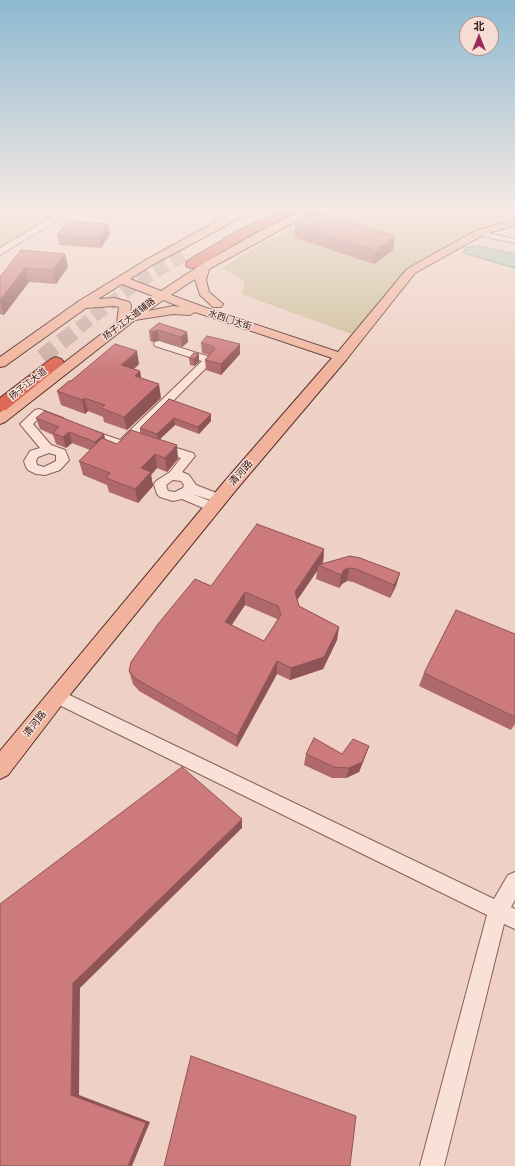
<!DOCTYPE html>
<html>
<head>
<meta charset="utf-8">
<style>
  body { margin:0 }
  #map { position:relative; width:515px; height:1166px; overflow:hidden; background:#eed0c4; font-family:Literata,"Noto Sans SC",serif }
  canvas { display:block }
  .north { position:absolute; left:459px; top:16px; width:40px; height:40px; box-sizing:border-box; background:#f5ddd4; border:1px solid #aa918b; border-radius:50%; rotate:0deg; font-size:11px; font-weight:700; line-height:16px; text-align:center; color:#39201e }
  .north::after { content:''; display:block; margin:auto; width:14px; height:18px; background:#982b5a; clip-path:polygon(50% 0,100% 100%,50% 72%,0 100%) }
</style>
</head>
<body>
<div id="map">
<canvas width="515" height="1166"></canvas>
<div class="north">北</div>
</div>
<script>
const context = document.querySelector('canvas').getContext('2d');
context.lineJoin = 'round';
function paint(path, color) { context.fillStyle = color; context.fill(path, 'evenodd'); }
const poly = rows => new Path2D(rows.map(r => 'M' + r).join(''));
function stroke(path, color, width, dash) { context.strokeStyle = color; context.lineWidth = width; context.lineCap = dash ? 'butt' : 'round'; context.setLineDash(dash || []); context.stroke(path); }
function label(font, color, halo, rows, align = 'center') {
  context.font = font + ' Literata,"Noto Sans SC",serif'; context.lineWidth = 3; context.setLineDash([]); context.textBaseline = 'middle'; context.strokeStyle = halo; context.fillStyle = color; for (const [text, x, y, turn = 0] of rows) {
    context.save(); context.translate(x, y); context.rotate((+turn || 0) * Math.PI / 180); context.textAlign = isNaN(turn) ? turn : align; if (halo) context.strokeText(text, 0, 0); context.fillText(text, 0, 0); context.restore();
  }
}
const green = poly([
  [0,211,64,211,0,249],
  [329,211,515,211,515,216,475,228,411,271,357,336,241,294,245,282,222,268,268,240]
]);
const water = poly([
  [479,246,515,254,515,268,463,253,467,247,479,246]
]);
const highwayTunnelFar1 = poly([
  [79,328,134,285,185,254]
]);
const highwayTunnel = poly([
  [42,357,80,327]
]);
const minor = poly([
  [62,211,72,211,0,255,0,248,62,211],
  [476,231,479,231,515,239,515,243,476,235,476,231],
  [159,341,213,358,214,360,138,436,144,438,146,441,144,444,140,445,132,442,121,449,84,436,82,433,84,430,88,429,120,440,202,361,155,346,154,344,155,342,159,341],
  [39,409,63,418,65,421,63,424,59,425,40,417,33,424,51,445,65,450,69,460,60,470,45,475,36,474,28,470,26,467,24,461,30,451,40,448,20,424,35,410,39,409],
  [49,453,56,455,56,461,44,467,37,465,36,461,38,457,49,453],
  [160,443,193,453,195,456,182,472,189,475,196,485,224,496,226,499,224,502,220,503,192,494,218,504,219,507,218,510,213,512,208,510,182,499,173,501,160,497,157,494,154,484,156,481,170,472,181,458,156,450,154,447,156,444,160,443],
  [173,480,181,481,184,485,183,488,175,492,168,491,166,485,173,480],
  [57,689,494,899,508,875,515,872,515,900,511,907,515,909,515,929,504,924,444,1166,420,1166,487,915,51,701,49,696,51,691,57,689]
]);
const major = poly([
  [239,211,253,211,154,264,130,279,161,291,205,262,270,226,302,211,315,211,209,269,206,280,209,292,223,304,221,307,213,307,200,295,195,279,171,295,212,310,338,352,407,269,475,231,515,219,515,225,483,235,415,273,346,360,236,490,64,702,8,775,0,779,0,751,224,482,332,358,195,312,190,315,173,314,135,320,5,422,0,424,0,412,117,322,119,307,114,306,86,308,5,366,0,367,0,357,79,301,146,260,219,220,239,211],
  [122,284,153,296,130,312,131,305,129,302,114,298,98,299,122,284],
  [163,300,181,307,173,306,148,311,163,300]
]);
const highway = poly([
  [280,211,295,211,293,213,246,237,197,267,192,268,187,267,186,264,187,261,238,231,280,211],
  [56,357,61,359,64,362,61,365,6,410,0,411,0,398,51,359,56,357]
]);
const wall = poly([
  [295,225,395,236,393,250,374,264,295,238],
  [110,234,101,248,59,245,57,235],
  [65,254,68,267,56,284,29,282,4,315,0,314,0,277],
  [159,323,187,332,188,342,182,347,159,340,153,342,150,341,149,331],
  [201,343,240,354,221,375,206,370,205,360,209,355,202,353],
  [199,354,199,362,194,366,190,365,189,358],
  [139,364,134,369,140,371,141,378,161,398,127,430,104,422,103,417,88,411,85,414,61,405,57,391,71,381],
  [169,399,211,414,211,421,199,434,175,425,160,439,178,459,167,472,157,468,151,475,153,486,138,503,109,492,107,485,83,475,79,461,90,450,72,443,66,448,56,444,53,435,40,429,36,418,104,434,105,439,117,444,140,433,140,428],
  [257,524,324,549,323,563,322,564,350,556,360,558,400,573,396,586,390,598,353,582,347,581,342,584,339,588,316,579,317,571,297,600,299,606,339,627,337,640,323,669,290,680,277,674,237,747,139,691,133,684,129,671,131,662,158,624,195,579,211,586],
  [245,605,277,619,277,620,264,641,232,625],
  [515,634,515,724,511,730,419,686,424,673],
  [369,746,365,757,359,772,346,778,332,778,304,765,306,754,342,754]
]);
const shadedWall = poly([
  [108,224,110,234,101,248,99,238],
  [395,236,393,250,374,264,376,251],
  [65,254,68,267,56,284,53,270],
  [25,268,29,282,4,315,0,302,0,300],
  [158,330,159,340,153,342,152,332],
  [187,332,188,342,182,347,181,337],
  [240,344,240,354,221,375,221,364],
  [137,351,139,364,124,378,121,365],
  [199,354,199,362,194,366,194,359],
  [140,371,142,385,135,376],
  [159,384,161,398,127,430,124,417],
  [84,398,88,411,85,414,82,400],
  [211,414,211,421,199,434,198,427],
  [174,418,175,425,158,441,157,434],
  [69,432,72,443,66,448,63,437],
  [104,434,106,445,97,453,95,442],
  [177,445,178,459,167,472,165,458],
  [155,454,157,468,151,475,153,486,138,503,135,489,141,468],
  [324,549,323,563,320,566,318,565,317,571,294,605,295,592],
  [349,568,347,581,342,584,339,588,341,575,344,570],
  [400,573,396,586,390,598,394,585],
  [245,592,245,605,225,634,225,622],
  [339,627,337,640,323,669,290,680,291,668],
  [277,661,277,674,237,747,237,736],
  [369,746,365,757,359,772,346,778,349,768],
  [242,819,242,828,80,988,79,1095,150,1122,132,1166,128,1166,71,1095,73,983]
]);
const building = poly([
  [315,212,395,236,376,251,295,225,315,212],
  [68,221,108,224,99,238,57,235,68,221],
  [21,250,65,254,53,270,25,268,0,300,0,277,21,250],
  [159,323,187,332,181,337,158,330,152,332,149,331,159,323],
  [207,336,240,344,221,364,205,360,215,349,213,346,201,343,207,336],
  [115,344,137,351,121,365,140,371,135,376,159,384,124,417,101,408,105,405,84,398,82,400,57,391,69,381,71,381,115,344],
  [194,353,199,354,194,359,189,358,194,353],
  [169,399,211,414,198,427,174,418,157,434,140,428,169,399],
  [45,411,104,434,95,442,69,432,63,437,53,433,59,427,36,418,45,411],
  [131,430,177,445,165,458,155,454,141,468,151,472,135,489,106,478,110,473,79,461,102,438,117,444,131,430],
  [257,524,324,549,295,592,299,606,339,627,324,657,291,668,277,661,237,736,136,679,129,671,131,662,158,624,195,579,211,586,257,524],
  [245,592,278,606,281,615,264,641,225,622,245,592],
  [350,556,360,558,400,573,394,585,356,569,349,568,344,570,341,575,318,565,350,556],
  [456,610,515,634,515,717,424,673,456,610],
  [314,738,342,754,353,739,369,746,362,762,349,768,334,767,306,754,314,738],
  [182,767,242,819,73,983,71,1095,146,1123,128,1166,0,1166,0,904,182,767],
  [191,1056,356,1116,350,1166,164,1166,191,1056]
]);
const farStreetnames = [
  ["扬子江大道辅路",129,319,-37],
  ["水西门大街",230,320,18],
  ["扬子江大道",28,384,-38]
];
const streetNames = [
  ["清河路",241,473,-49],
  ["清河路",35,724,-52]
];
paint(green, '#ccbc98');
paint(water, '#a6c1ae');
stroke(water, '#6d9078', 1);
stroke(highwayTunnelFar1, '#caada3', 13, [13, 6]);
stroke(highwayTunnel, '#caada3', 16, [16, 8]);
stroke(minor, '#895f5a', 2);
stroke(major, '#57302f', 2);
stroke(highway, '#57302f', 2);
paint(minor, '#f9e1d7');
paint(major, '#f1b39c');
paint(highway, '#dd6855');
paint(wall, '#af696a');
paint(shadedWall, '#8f5556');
paint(building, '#cc7a7b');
stroke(building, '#8f5556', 1);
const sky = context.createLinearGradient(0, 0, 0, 374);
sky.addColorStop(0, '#8db9d1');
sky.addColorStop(0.56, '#f7eae4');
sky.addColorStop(1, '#f7eae400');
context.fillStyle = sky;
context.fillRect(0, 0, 515, 374);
label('9px', '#39201e', '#f5ddd4', farStreetnames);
label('10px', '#39201e', '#f5ddd4', streetNames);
</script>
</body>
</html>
